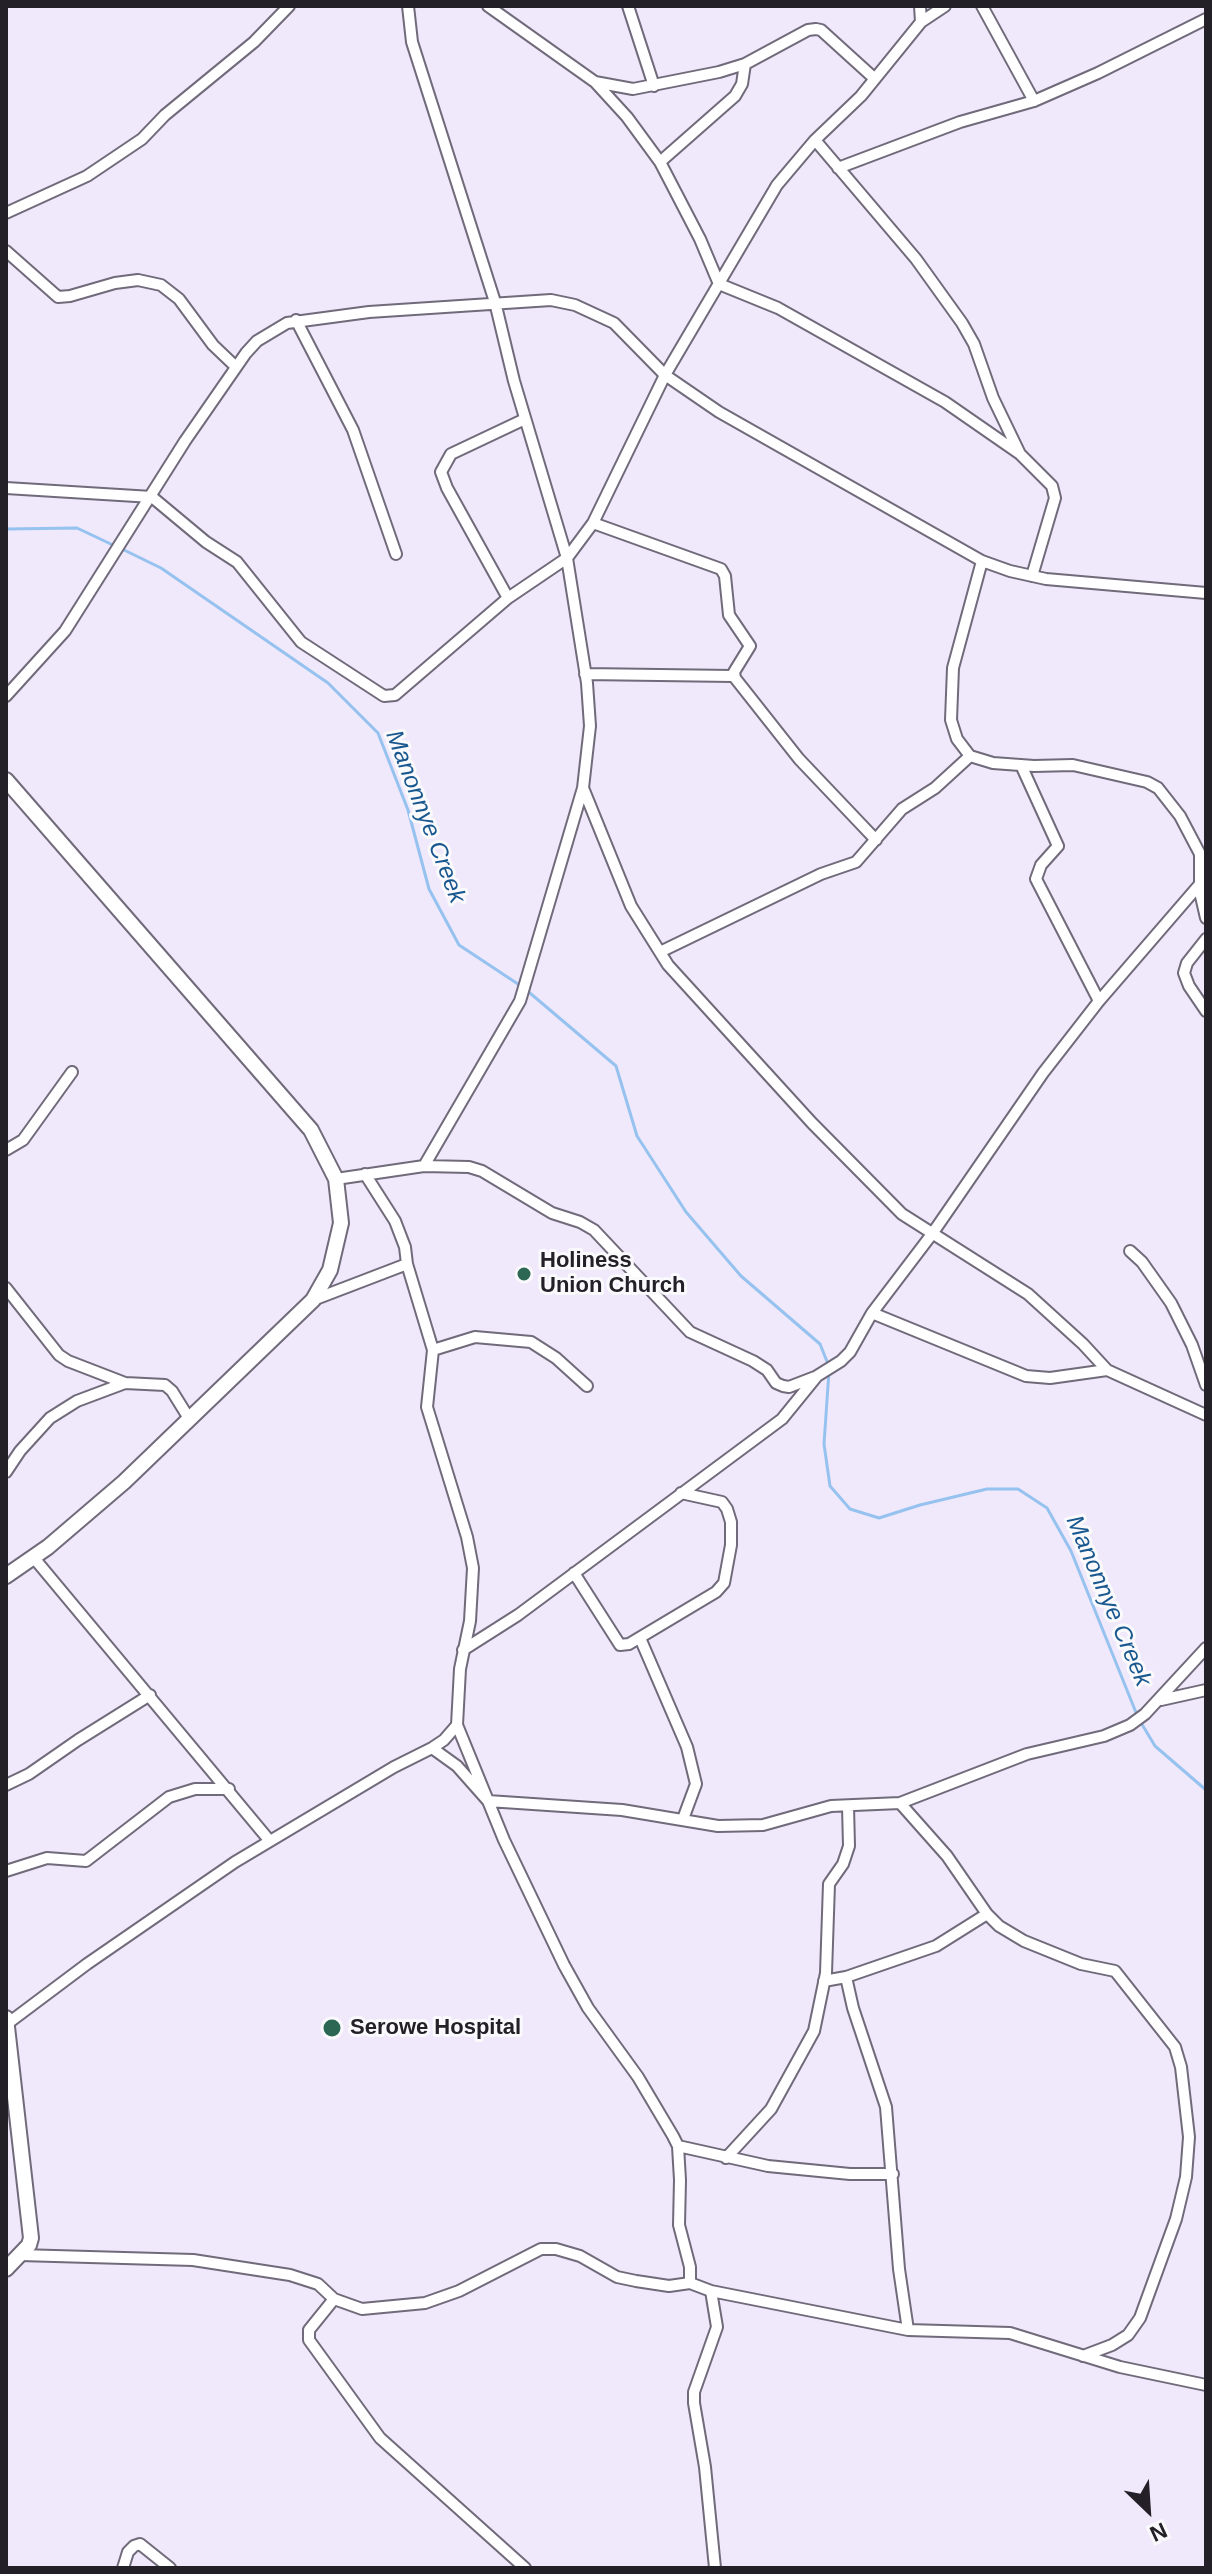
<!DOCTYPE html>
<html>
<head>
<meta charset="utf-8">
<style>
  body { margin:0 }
  #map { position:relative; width:1212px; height:2574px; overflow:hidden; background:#f0e8fb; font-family:Arial,sans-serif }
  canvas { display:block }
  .frame { position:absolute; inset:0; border:8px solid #232027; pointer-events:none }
  .north { position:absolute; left:1108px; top:2470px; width:80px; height:80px; -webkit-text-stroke:6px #faf9fc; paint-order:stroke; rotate:155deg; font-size:22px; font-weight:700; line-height:32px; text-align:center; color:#232027 }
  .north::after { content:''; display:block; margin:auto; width:28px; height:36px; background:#232027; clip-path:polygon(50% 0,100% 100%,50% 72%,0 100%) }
</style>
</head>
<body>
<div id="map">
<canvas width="1212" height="2574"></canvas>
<div class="frame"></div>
<div class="north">N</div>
</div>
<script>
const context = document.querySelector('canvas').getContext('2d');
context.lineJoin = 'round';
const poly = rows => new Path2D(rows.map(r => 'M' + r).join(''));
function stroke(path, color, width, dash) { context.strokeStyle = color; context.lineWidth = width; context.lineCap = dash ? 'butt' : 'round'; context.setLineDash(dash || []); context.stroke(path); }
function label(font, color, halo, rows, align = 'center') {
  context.font = font + ' Arial,sans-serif'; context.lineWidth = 6; context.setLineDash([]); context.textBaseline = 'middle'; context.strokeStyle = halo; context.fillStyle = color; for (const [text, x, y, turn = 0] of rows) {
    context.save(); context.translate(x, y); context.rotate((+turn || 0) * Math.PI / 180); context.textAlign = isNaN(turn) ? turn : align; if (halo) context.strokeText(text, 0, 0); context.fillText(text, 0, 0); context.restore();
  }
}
const stream = poly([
  [6,529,77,528,115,546],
  [122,549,161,568,328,683,378,733,408,810,429,889,459,945,524,988,616,1066,637,1136,686,1212,741,1276,820,1344,828,1364],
  [829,1371,824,1444,830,1486,850,1509,879,1518,920,1505,987,1489,1018,1489,1047,1508,1071,1551,1137,1715],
  [1140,1721,1155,1746,1206,1790]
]);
const street = poly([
  [488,6,595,82,627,117,660,162,700,239,719,284,778,308,945,402,1020,454,1052,486,1055,498,1032,576],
  [628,6,654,86],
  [920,6,921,22],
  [982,6,1034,101],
  [595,82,633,89,719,72,745,64,808,30,816,29,821,30,875,79],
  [815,140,916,259,962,323,974,344,993,398,1019,452],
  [660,162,735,96,742,84,745,64],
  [838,168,960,122,1034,101,1098,73,1206,19],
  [6,213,87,176,142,139,165,115,254,42,289,6],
  [6,251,58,297,70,296,115,283,138,280,161,285,179,299,213,345,235,366],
  [296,320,353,430,396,554],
  [6,488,152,497,206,542,237,562,301,642,384,696,395,695,508,598,567,558,593,523,665,375,777,185,815,140,861,96,921,22,945,6],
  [593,523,721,569,725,576,729,615,750,646,734,672,735,678,799,759,876,840],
  [982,561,953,668,951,720,957,739,970,756,993,763,1034,766,1073,765,1147,782,1158,788,1180,816,1200,854,1200,892,1206,918],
  [508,598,447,488,441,472,451,454,525,419],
  [585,674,733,676],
  [6,696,65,631,185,441,246,353,257,341,287,323,369,312,551,300,575,305,614,323,665,375,719,412,982,561,1010,571,1046,579,1206,593],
  [1021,765,1058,846,1041,865,1036,879,1099,1001],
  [583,788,631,906,668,965,812,1123,902,1214,1028,1294,1083,1344,1107,1370,1206,1415],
  [1206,939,1187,963,1184,973,1189,986,1206,1011],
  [660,952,821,874,856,862,902,809,935,788,970,756],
  [6,1150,23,1140,72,1072],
  [424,1166,469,1167,482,1171,552,1213,580,1222,594,1230,690,1332,753,1361,767,1370,776,1383,783,1386,789,1387,815,1377],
  [365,1174,395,1221,405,1247,407,1264],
  [336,1179,424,1166,520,1001,583,788,590,726,587,683,567,558,514,381,495,302,412,42,408,6],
  [1130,1251,1142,1262,1171,1303,1192,1345,1206,1385],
  [6,1288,59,1355,68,1361,125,1383,165,1385,172,1391,190,1420],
  [313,1300,407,1264,433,1350,427,1407,467,1537,473,1568,470,1621,460,1669,457,1725,504,1840,564,1965,588,2008,638,2077,673,2136,678,2146,680,2180,679,2225,690,2267,690,2283],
  [872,1313,1026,1376,1050,1378,1107,1370],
  [433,1350,475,1337,531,1342,556,1358,587,1386],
  [6,1472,20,1451,50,1418,77,1401,125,1383],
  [34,1558,269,1840],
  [574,1573,620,1645,629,1644,716,1592,724,1583,731,1545,731,1522,727,1509,722,1502,681,1493],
  [640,1638,687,1747,696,1784,683,1819],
  [463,1650,518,1615,782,1419,817,1376,841,1361,850,1352,872,1313,932,1234,1043,1073,1099,1001,1200,884],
  [1161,1700,1206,1690],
  [432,1748,457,1766,488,1801,622,1810,718,1826,763,1825,831,1806,900,1803,1027,1754,1104,1736,1130,1725,1145,1714,1206,1648],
  [6,1785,29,1774,78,1740,150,1695],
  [900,1803,947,1856,987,1914,999,1926,1024,1941,1081,1964,1115,1971,1175,2047,1181,2067,1189,2137,1186,2177,1176,2219,1140,2318,1128,2335,1112,2345,1083,2356],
  [6,1871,47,1858,86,1861,169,1797,195,1789,229,1789],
  [846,1977,853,2008,886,2107,899,2269,908,2330],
  [824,1981,846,1977,936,1946,987,1914],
  [7,2024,87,1964,235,1862,394,1767,432,1748,444,1740,457,1725],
  [678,2146,768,2166,850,2174,893,2174],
  [726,2158,771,2109,814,2031,826,1973,829,1884,843,1864,849,1846,848,1806],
  [20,2255,193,2260,290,2275,318,2284,334,2299,362,2309,425,2303,459,2291,541,2249,556,2249,580,2256,617,2277,636,2281,669,2286,690,2283,711,2291,908,2330,1010,2333,1120,2367,1206,2385],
  [711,2291,717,2327,694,2392,694,2403,705,2467,715,2568],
  [334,2299,309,2330,309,2340,380,2438,525,2568],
  [123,2568,128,2552,134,2546,140,2544,170,2568]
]);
const secondary = poly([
  [6,780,311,1130,336,1179,341,1223,330,1270,313,1300,124,1482,48,1547,6,1576],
  [6,2018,31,2238,29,2245,6,2269]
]);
const markers = [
  [524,1274,8,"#2b6752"],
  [332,2028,10,"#2b6752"]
];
const poiNames = [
  ["Holiness",540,1261],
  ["Union Church",540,1286],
  ["Serowe Hospital",350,2028]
];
const waterNames = [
  ["Manonnye Creek",425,817,69],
  ["Manonnye Creek",1108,1601,67]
];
stroke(stream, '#96c2ef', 3);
stroke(street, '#706a7a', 14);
stroke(secondary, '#706a7a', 18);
stroke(street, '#fff', 10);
stroke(secondary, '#fff', 14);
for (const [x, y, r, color] of markers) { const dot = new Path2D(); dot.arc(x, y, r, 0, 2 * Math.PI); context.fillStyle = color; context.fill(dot); stroke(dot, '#faf9fc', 3); }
label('bold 22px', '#232027', '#faf9fc', poiNames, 'left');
label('italic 24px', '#19588f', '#faf9fc', waterNames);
</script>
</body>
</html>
